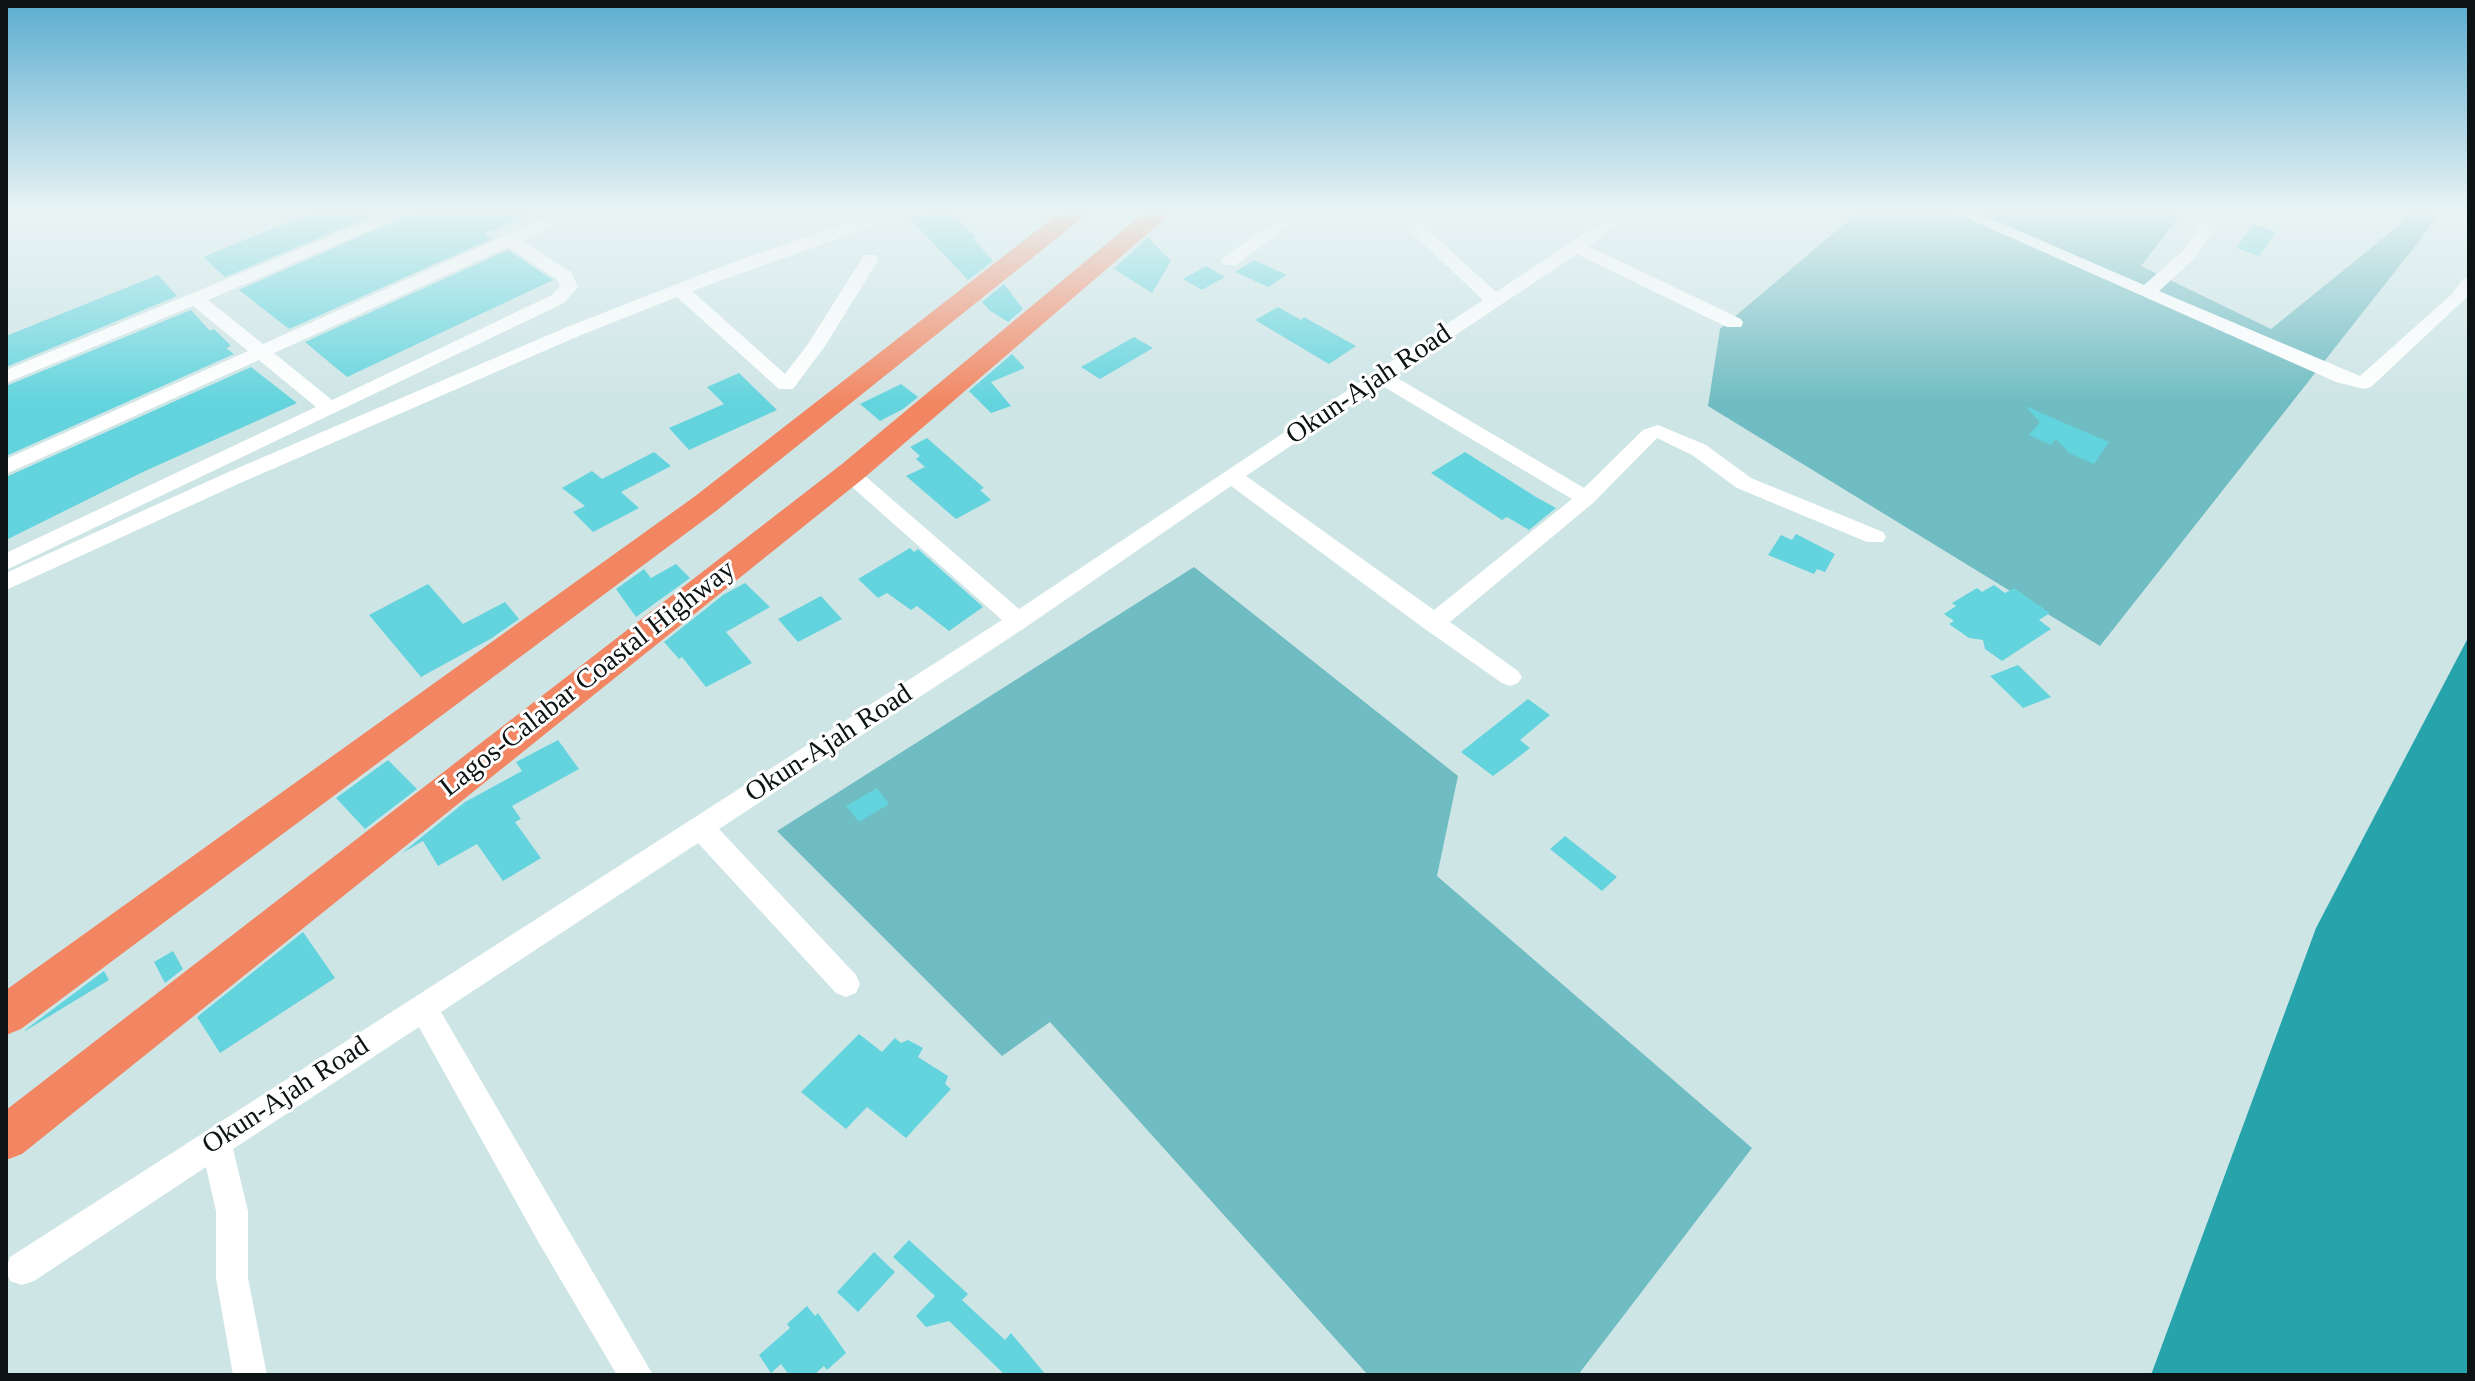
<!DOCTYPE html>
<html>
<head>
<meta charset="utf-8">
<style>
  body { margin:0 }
  #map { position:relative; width:2475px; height:1381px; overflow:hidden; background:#cee5e6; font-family:"Times New Roman",serif }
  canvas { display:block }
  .frame { position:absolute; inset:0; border:8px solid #0b1314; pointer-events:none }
</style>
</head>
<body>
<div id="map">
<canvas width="2475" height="1381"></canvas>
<div class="frame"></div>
</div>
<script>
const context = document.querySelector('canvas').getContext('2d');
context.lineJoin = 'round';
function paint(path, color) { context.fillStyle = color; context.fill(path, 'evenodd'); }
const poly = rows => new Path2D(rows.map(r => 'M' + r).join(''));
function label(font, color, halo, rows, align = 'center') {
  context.font = font + ' "Times New Roman",serif'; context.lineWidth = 6; context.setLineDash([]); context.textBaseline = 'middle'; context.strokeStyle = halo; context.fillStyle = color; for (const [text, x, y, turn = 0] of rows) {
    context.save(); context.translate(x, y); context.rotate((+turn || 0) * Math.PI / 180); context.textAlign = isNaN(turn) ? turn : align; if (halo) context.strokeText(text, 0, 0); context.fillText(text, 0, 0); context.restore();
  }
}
const green = poly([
  [1861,210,2184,210,2141,266,2271,329,2402,223,2410,210,2440,210,2423,236,2100,646,1708,406,1720,329],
  [1194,567,1458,776,1437,876,1752,1148,1578,1375,1368,1375,1050,1022,1002,1056,777,831]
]);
const water = poly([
  [2469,636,2469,1375,2151,1375,2316,928]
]);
const building = poly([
  [318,210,386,210,225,277,203,257],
  [419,210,542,210,484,234,491,239,289,329,239,290],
  [935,210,948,210,977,238,973,239,993,261,968,280,909,218],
  [2254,224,2276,232,2259,256,2236,248],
  [1148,237,1171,261,1152,293,1114,269],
  [508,250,553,280,347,377,305,342],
  [1254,260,1287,275,1268,287,1235,272],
  [1206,266,1225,277,1202,290,1183,279],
  [158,275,177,296,6,367,6,336],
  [1004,284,1023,309,1008,322,989,310,982,302],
  [1278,307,1301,320,1304,317,1356,346,1329,364,1255,320],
  [191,310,210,331,214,329,231,346,226,348,234,354,6,456,6,386],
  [1134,337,1153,348,1100,379,1081,367],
  [1012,354,1025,368,991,382,1011,406,991,413,969,391],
  [251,367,297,403,145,471,6,540,6,477],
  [739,373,777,410,689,450,669,428,724,404,707,387],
  [901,384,918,397,903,409,880,421,860,404],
  [2025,406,2069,425,2109,442,2094,464,2069,453,2056,439,2051,445,2029,435,2040,422],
  [927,438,984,488,980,490,991,500,956,519,906,476,925,467,916,459,920,456,910,447],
  [654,452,671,466,621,492,639,508,593,532,573,512,585,506,562,488,592,471,602,479],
  [1465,452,1536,497,1556,508,1529,530,1507,517,1502,520,1431,473],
  [1796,534,1835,554,1825,572,1817,569,1814,574,1768,555,1781,535,1792,540],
  [910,548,914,552,918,549,983,607,949,631,917,606,911,610,887,593,878,598,858,579],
  [676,564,690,578,636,617,616,589,644,569,651,578],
  [745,583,770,607,726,632,752,663,706,687,682,657,679,659,664,642,723,595],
  [428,584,463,624,505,602,519,619,492,638,421,677,369,615],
  [1994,585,2005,593,2014,588,2050,613,2039,620,2051,629,2002,661,1985,649,1983,640,1969,638,1949,624,1954,621,1944,614,1956,606,1952,603,1977,588,1982,592],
  [821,596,842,619,798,642,778,619],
  [2018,665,2051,697,2023,708,1990,676],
  [1528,699,1550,715,1520,740,1530,748,1512,762,1493,776,1461,752],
  [558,740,579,769,512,806,521,819,515,822,541,858,503,881,477,844,438,866,423,841,402,853,465,802,522,771,516,762],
  [388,760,417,789,365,829,336,798],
  [877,788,889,804,859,822,846,806],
  [1565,836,1617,877,1602,891,1550,849],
  [303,932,335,978,220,1053,197,1017],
  [173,951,183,969,165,983,154,962],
  [104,971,109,980,25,1031,25,1030],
  [859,1034,882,1052,895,1038,901,1043,908,1040,923,1048,918,1057,948,1076,945,1084,951,1089,906,1138,867,1107,846,1129,801,1092],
  [909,1240,968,1294,962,1300,1005,1340,1011,1333,1046,1375,1005,1375,949,1321,926,1327,916,1316,935,1296,893,1257],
  [874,1252,895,1272,858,1312,837,1292],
  [807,1306,815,1316,818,1313,846,1353,827,1370,824,1366,814,1375,789,1375,781,1364,771,1373,759,1355,790,1328,787,1324]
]);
const minor = poly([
  [394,210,416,210,208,300,263,344,562,210,584,210,522,241,571,272,578,287,564,303,6,570,6,553,316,407,259,360,6,474,6,459,248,351,193,306,6,383,6,370,394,210],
  [508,247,557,279,560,286,552,295,332,400,274,353,508,247],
  [884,210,908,210,906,214,692,291,785,374,808,344,864,255,876,255,879,259,825,346,793,389,779,389,677,297,581,335,238,484,6,590,6,573,224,474,567,327,739,260,884,210],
  [1291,210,1310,210,1236,265,1224,265,1221,261,1224,257,1291,210],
  [1388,210,1406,210,1496,292,1620,210,1639,210,1588,246,1741,319,1743,323,1741,327,1727,327,1577,254,1394,376,1584,488,1643,430,1658,425,1706,445,1751,478,1883,532,1886,537,1883,542,1867,542,1737,488,1692,455,1657,438,1593,503,1450,622,1518,671,1522,677,1518,683,1510,686,1502,683,1425,629,1231,486,1026,627,719,829,856,975,860,984,856,993,846,997,836,993,698,843,441,1012,653,1375,617,1375,539,1243,419,1027,233,1149,248,1211,248,1278,267,1375,233,1375,216,1278,216,1211,206,1167,34,1281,22,1285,10,1281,6,1270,10,1257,1002,620,851,486,848,481,851,476,865,476,1019,609,1483,300,1388,210],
  [1381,385,1572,499,1434,610,1246,476,1381,385],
  [1949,210,1971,210,2144,285,2184,250,2210,210,2226,210,2196,257,2159,291,2360,376,2452,294,2463,279,2469,278,2469,295,2371,387,2364,389,2336,382,1949,210],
  [2445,210,2463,210,2469,215,2469,229,2463,228,2445,210]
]);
const highway = poly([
  [1063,210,1092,210,716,511,21,1029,6,1035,6,990,694,497,1063,210],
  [1147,210,1175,210,864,478,22,1154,6,1160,6,1110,842,464,1147,210]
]);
const streetNames = [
  ["Okun-Ajah Road",1369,385,-34],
  ["Lagos-Calabar Coastal Highway",588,679,-38],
  ["Okun-Ajah Road",829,744,-33],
  ["Okun-Ajah Road",286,1096,-33]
];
paint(green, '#6fbcc2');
paint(water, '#26a3ab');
paint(building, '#63d4dd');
paint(minor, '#fff');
paint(highway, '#f28662');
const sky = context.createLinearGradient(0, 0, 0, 403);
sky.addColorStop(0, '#5aadd0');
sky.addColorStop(0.52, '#e9f3f4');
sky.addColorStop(1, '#e9f3f400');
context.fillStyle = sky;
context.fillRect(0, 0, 2475, 403);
label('28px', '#0b1314', '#fff', streetNames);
</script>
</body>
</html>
